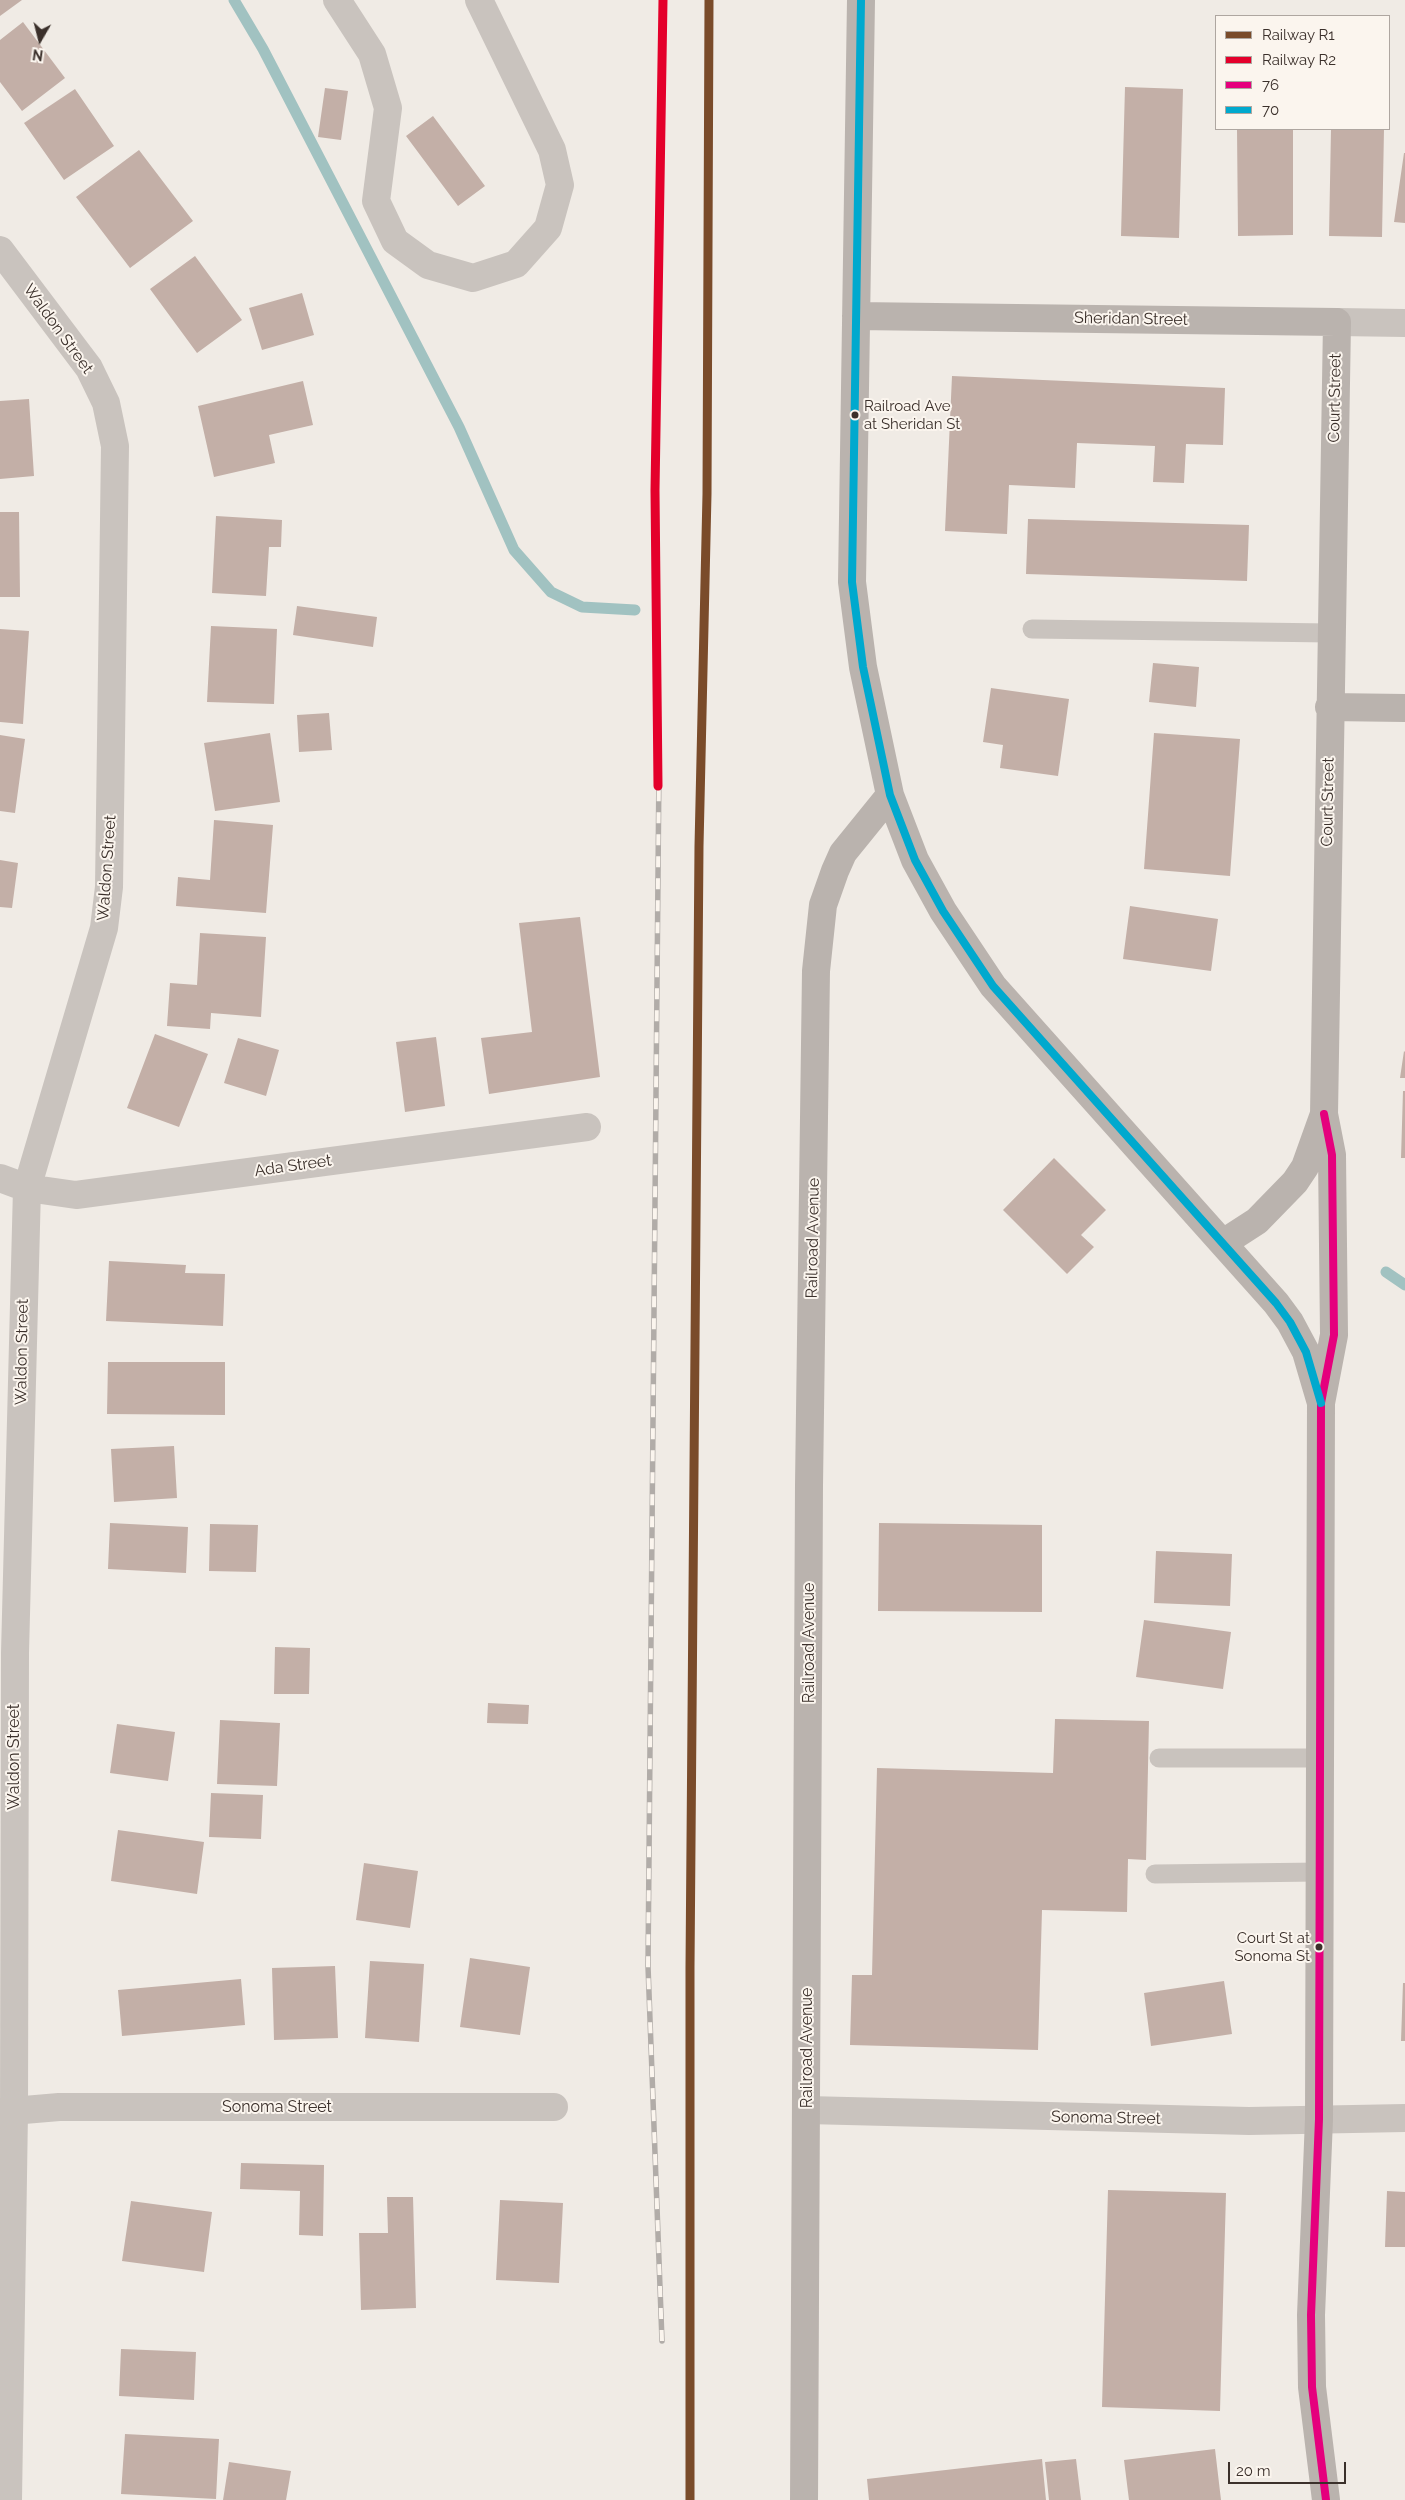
<!DOCTYPE html>
<html>
<head>
<meta charset="utf-8">
<style>
  body { margin:0 }
  #map { position:relative; width:1405px; height:2500px; overflow:hidden; background:#f0ebe5; font-family:Raleway,sans-serif }
  canvas { display:block }
  .legend { position:absolute; left:1215px; top:15px; width:175px; height:115px; box-sizing:border-box; background:#fbf5ee; border:1px solid #aea6a0; margin:0; padding:6px 9px; list-style:none; font-size:15px; color:#3b302b }
  .legend li { display:flex; align-items:center; gap:10px; height:25px }
  .legend b { width:25px; border:1px solid #aea6a0 }
  .north { position:absolute; left:15px; top:15px; width:50px; height:50px; -webkit-text-stroke:4px #fbf5ee; paint-order:stroke; rotate:188deg; font-size:14px; font-weight:700; line-height:20px; text-align:center; color:#3b302b }
  .north::after { content:''; display:block; margin:auto; width:18px; height:22px; background:#3b302b; clip-path:polygon(50% 0,100% 100%,50% 72%,0 100%) }
  .scale { position:absolute; left:1228px; top:2462px; width:118px; height:22px; box-sizing:border-box; border:2px solid #3b302b; border-top:0; padding-left:6px; font-size:15px; line-height:18px; white-space:nowrap; color:#3b302b; -webkit-text-stroke:4px #fbf5ee; paint-order:stroke }
</style>
</head>
<body>
<div id="map">
<canvas width="1405" height="2500"></canvas>
<ul class="legend">
<li><b style="height:6px;background:#7a4b2a"></b>Railway R1</li>
<li><b style="height:6px;background:#e4002b"></b>Railway R2</li>
<li><b style="height:6px;background:#e5007d"></b>76</li>
<li><b style="height:6px;background:#00a9ce"></b>70</li>
</ul>
<div class="north">N</div>
<div class="scale">20 m</div>
</div>
<script>
const context = document.querySelector('canvas').getContext('2d');
context.lineJoin = 'round';
const poly = rows => new Path2D(rows.map(r => 'M' + r).join(''));
function stroke(path, color, width, dash) { context.strokeStyle = color; context.lineWidth = width; context.lineCap = dash ? 'butt' : 'round'; context.setLineDash(dash || []); context.stroke(path); }
function paint(path, color) { context.fillStyle = color; context.fill(path, 'evenodd'); }
function label(font, color, halo, rows, align = 'center') {
  context.font = font + ' Raleway,sans-serif'; context.lineWidth = 4; context.setLineDash([]); context.textBaseline = 'middle'; context.strokeStyle = halo; context.fillStyle = color; for (const [text, x, y, turn = 0] of rows) {
    context.save(); context.translate(x, y); context.rotate((+turn || 0) * Math.PI / 180); context.textAlign = isNaN(turn) ? turn : align; if (halo) context.strokeText(text, 0, 0); context.fillText(text, 0, 0); context.restore();
  }
}
const stream = poly([
  [234,0,263,49,459,427,514,550,551,592,582,607,635,610],
  [1386,1272,1405,1285]
]);
const building = poly([
  [0,0,22,0,0,16],
  [23,22,65,78,22,111,0,82,0,40],
  [1125,87,1183,89,1179,238,1121,236],
  [325,88,348,91,341,140,318,137],
  [75,89,114,146,64,180,24,123],
  [433,116,485,186,458,206,406,136],
  [1237,129,1293,129,1293,235,1238,236],
  [1331,129,1384,129,1382,237,1329,236],
  [139,150,193,221,130,268,76,197],
  [1404,153,1405,153,1405,223,1394,222],
  [195,256,242,320,197,353,150,289],
  [302,293,314,335,262,350,249,308],
  [952,376,1225,388,1223,445,1186,444,1184,483,1153,482,1155,446,1077,443,1075,488,1009,485,1007,534,945,531],
  [303,381,313,425,269,435,275,463,214,477,198,406],
  [29,399,34,476,0,479,0,401],
  [0,512,19,512,20,597,0,597],
  [216,516,282,520,281,547,269,547,266,596,212,593],
  [1028,519,1249,525,1247,581,1026,574],
  [297,606,377,617,373,647,293,635],
  [211,626,277,629,274,704,207,702],
  [0,629,29,631,23,724,0,722],
  [1153,663,1199,667,1196,707,1149,702],
  [991,688,1069,699,1058,776,1000,768,1003,745,983,742],
  [329,713,332,750,299,752,297,715],
  [270,733,280,802,215,811,204,743],
  [1154,733,1240,739,1230,876,1144,869],
  [0,735,25,739,15,813,0,811],
  [214,820,273,825,266,913,176,906,178,877,210,880],
  [0,860,18,863,12,908,0,907],
  [1130,906,1218,919,1211,971,1123,959],
  [580,917,600,1077,489,1094,481,1038,532,1032,519,923],
  [200,933,266,937,261,1017,211,1013,210,1029,167,1026,170,983,197,985],
  [155,1034,208,1054,179,1127,127,1108],
  [436,1037,445,1106,405,1112,396,1042],
  [238,1038,279,1050,266,1096,224,1083],
  [1404,1051,1405,1052,1405,1078,1400,1078],
  [1403,1091,1405,1091,1405,1158,1401,1158],
  [1054,1158,1106,1210,1081,1235,1094,1247,1067,1274,1003,1210],
  [109,1261,186,1265,185,1273,225,1274,223,1326,106,1321],
  [108,1362,225,1362,225,1415,107,1414],
  [174,1446,177,1498,114,1502,111,1449],
  [110,1523,188,1527,186,1573,108,1569],
  [879,1523,1042,1525,1042,1612,878,1611],
  [210,1524,258,1525,256,1572,209,1571],
  [1156,1551,1232,1554,1230,1606,1154,1603],
  [1144,1620,1231,1632,1223,1689,1136,1677],
  [275,1647,310,1648,309,1694,274,1694],
  [488,1703,529,1705,528,1724,487,1723],
  [1055,1719,1149,1721,1146,1860,1128,1859,1127,1912,1042,1910,1038,2050,850,2045,852,1975,872,1975,877,1768,1053,1773],
  [220,1720,280,1723,277,1786,217,1784],
  [117,1724,175,1732,168,1781,110,1773],
  [211,1793,263,1795,261,1839,209,1837],
  [118,1830,204,1842,197,1894,111,1881],
  [364,1863,418,1871,410,1928,356,1920],
  [470,1958,530,1967,520,2035,460,2027],
  [370,1961,424,1964,419,2042,365,2038],
  [335,1966,338,2038,274,2040,272,1968],
  [241,1979,245,2025,122,2036,118,1990],
  [1224,1981,1232,2034,1151,2046,1144,1993],
  [1403,1983,1405,1983,1405,2041,1401,2041],
  [241,2163,324,2165,323,2236,299,2235,300,2191,240,2189],
  [1108,2190,1226,2193,1220,2411,1102,2407],
  [1387,2191,1405,2192,1405,2247,1385,2247],
  [387,2197,413,2197,416,2308,361,2310,359,2233,388,2233],
  [500,2200,563,2203,559,2283,496,2280],
  [131,2201,212,2212,204,2272,122,2261],
  [121,2349,196,2352,194,2400,119,2396],
  [125,2434,219,2439,216,2499,121,2494],
  [1215,2449,1221,2500,1129,2500,1124,2460],
  [1042,2459,1046,2500,869,2500,867,2479],
  [1076,2459,1081,2500,1049,2500,1045,2462],
  [229,2462,291,2471,286,2500,223,2500]
]);
const lane = poly([
  [1032,629,1330,633],
  [1159,1758,1320,1758],
  [1155,1874,1320,1872]
]);
const street = poly([
  [337,0,372,54,388,108,376,201,395,241,428,265,473,278,516,264,548,228,560,185,552,150,479,0],
  [0,250,89,368,106,403,115,446,109,887,104,928,27,1188,15,1653,14,2112,8,2500],
  [1337,322,1405,323],
  [0,1178,27,1188,76,1195,587,1127],
  [807,2110,1249,2121,1405,2118],
  [0,2112,59,2107,554,2107]
]);
const secondary = poly([
  [861,0,852,582,863,667,890,795,915,860,943,911,993,986,1276,1303,1290,1322,1306,1352,1321,1403],
  [856,316,1337,322,1324,1114,1305,1167,1295,1182,1257,1221,1223,1243],
  [1329,707,1405,708],
  [1324,1114,1332,1155,1334,1335,1321,1403,1319,2119,1311,2315,1312,2387,1326,2500],
  [804,2500,809,1485,816,971,823,905,835,871,843,853,890,795]
]);
const rail = poly([
  [662,2341,648,1966,659,767,655,490,663,0]
]);
const bus1 = poly([
  [1324,1114,1332,1155,1334,1335,1321,1403,1319,2119,1311,2315,1312,2387,1326,2500]
]);
const bus2 = poly([
  [861,0,852,582,863,667,890,795,915,860,943,911,993,986,1276,1303,1290,1322,1306,1352,1321,1403]
]);
const rail1 = poly([
  [690,2500,690,1967,699,846,707,494,709,0]
]);
const rail2 = poly([
  [658,786,655,490,663,0]
]);
const markers = [
  [855,415,4.5,"#3b302b"],
  [1319,1947,4.5,"#3b302b"]
];
const busNames = [
  ["Railroad Ave",864,406],
  ["at Sheridan St",864,424],
  ["Court St at",1310,1938,"right"],
  ["Sonoma St",1310,1956,"right"]
];
const streetNames = [
  ["Sheridan Street",1131,319,1],
  ["Waldon Street",58,329,54],
  ["Court Street",1335,398,-89],
  ["Court Street",1328,802,-89],
  ["Waldon Street",107,868,-86],
  ["Ada Street",293,1166,-8],
  ["Railroad Avenue",813,1238,-89],
  ["Waldon Street",22,1352,-89],
  ["Railroad Avenue",809,1643,-90],
  ["Waldon Street",14,1757,-90],
  ["Railroad Avenue",807,2048,-90],
  ["Sonoma Street",277,2107],
  ["Sonoma Street",1106,2118,1]
];
stroke(stream, '#a1c2c1', 11);
paint(building, '#c3afa7');
stroke(lane, '#c9c3be', 19);
stroke(street, '#c9c3be', 28);
stroke(secondary, '#bab3ae', 28);
stroke(rail, '#b1aca8', 5.5);
stroke(rail, '#fbf5ee', 4, [11]);
stroke(bus1, '#e5007d', 8);
stroke(bus2, '#00a9ce', 8);
stroke(rail1, '#7a4b2a', 9);
stroke(rail2, '#e4002b', 9);
for (const [x, y, r, color] of markers) { const dot = new Path2D(); dot.arc(x, y, r, 0, 2 * Math.PI); context.fillStyle = color; context.fill(dot); stroke(dot, '#fbf5ee', 2); }
label('15px', '#3b302b', '#fbf5ee', busNames, 'left');
label('16px', '#3b302b', '#fbf5ee', streetNames);
</script>
</body>
</html>
